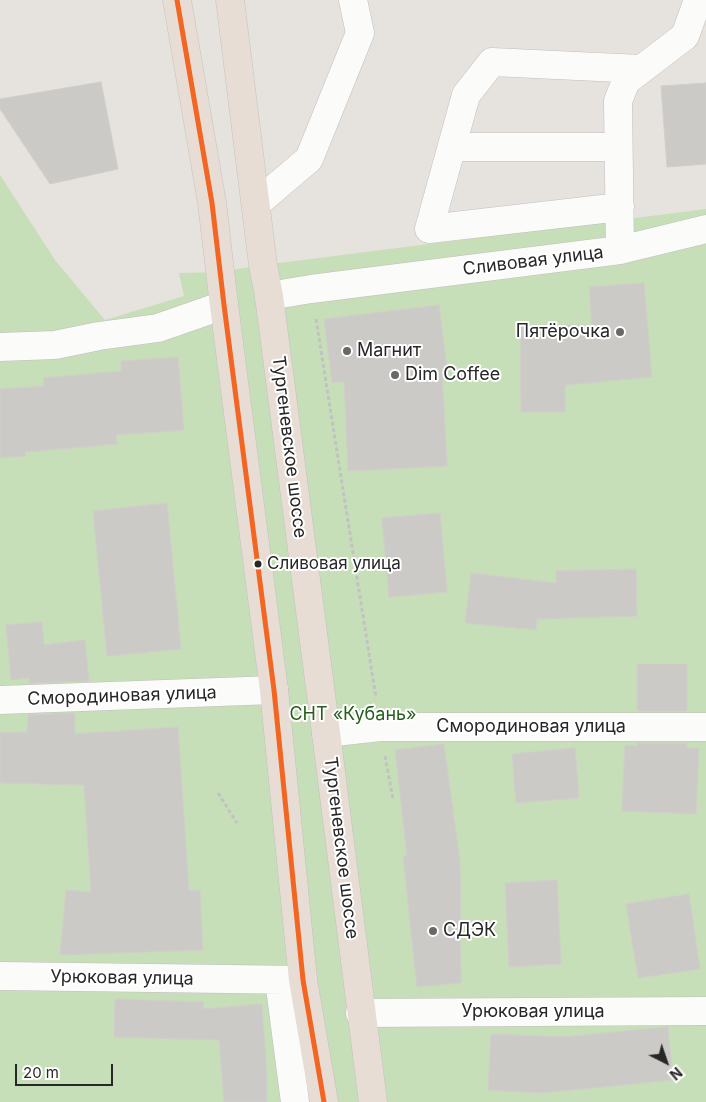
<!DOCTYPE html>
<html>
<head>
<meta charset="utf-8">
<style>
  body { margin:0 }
  #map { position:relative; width:706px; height:1102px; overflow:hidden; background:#e6e2de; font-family:Inter,sans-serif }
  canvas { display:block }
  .north { position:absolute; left:641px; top:1037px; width:50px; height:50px; -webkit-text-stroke:4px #fff; paint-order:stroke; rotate:139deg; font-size:14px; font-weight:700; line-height:20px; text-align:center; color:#272727 }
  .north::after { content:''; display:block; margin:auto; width:18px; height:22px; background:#272727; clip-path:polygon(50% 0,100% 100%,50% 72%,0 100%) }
  .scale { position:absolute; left:15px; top:1064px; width:98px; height:22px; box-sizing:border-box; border:2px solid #272727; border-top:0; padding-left:6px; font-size:15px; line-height:18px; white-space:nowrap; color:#272727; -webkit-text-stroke:4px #fff; paint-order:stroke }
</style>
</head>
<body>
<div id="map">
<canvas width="706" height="1102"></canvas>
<div class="north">N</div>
<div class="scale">20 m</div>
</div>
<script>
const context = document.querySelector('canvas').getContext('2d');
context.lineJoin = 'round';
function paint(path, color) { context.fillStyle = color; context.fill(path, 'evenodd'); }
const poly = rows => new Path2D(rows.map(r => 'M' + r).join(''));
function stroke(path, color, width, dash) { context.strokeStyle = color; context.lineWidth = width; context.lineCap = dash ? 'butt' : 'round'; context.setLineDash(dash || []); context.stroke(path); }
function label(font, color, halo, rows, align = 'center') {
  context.font = font + ' Inter,sans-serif'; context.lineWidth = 4; context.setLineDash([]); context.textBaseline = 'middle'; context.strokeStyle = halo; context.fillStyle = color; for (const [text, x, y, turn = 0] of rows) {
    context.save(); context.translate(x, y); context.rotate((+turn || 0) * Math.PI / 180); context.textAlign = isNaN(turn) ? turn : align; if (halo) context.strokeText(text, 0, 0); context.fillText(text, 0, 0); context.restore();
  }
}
const green = poly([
  [0,175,55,260,105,320,184,296,179,273,220,272,263,265,706,209,706,1102,0,1102]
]);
const building = poly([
  [101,82,118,169,50,184,0,109,0,99,101,82],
  [706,83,706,164,667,167,661,86,706,83],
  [644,283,652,377,565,385,565,412,521,412,520,325,592,325,589,287,644,283],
  [439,305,447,369,442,369,447,466,348,471,344,381,332,383,324,319,439,305],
  [178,357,184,430,116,435,117,444,25,452,26,456,0,458,0,389,44,386,43,378,121,371,121,361,178,357],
  [167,503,181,649,107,656,93,511,167,503],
  [440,513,447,592,389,597,382,518,440,513],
  [636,569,637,616,537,619,536,630,465,623,471,573,556,583,556,571,636,569],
  [42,622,44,645,85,640,89,681,29,683,29,678,11,680,6,625,42,622],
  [637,664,687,664,687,711,637,711,637,664],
  [75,713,75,734,178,727,189,891,200,890,203,950,60,955,66,890,91,892,84,785,0,783,0,733,27,732,28,715,75,713],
  [637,743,687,743,687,748,699,748,696,814,622,811,625,745,637,746,637,743],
  [444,744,460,862,461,983,417,987,403,856,407,855,395,750,444,744],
  [575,748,579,798,516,803,512,754,575,748],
  [557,880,561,964,509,967,505,883,557,880],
  [689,894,700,969,638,978,626,904,689,894],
  [115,999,204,1002,203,1009,262,1004,267,1074,267,1102,224,1102,219,1040,114,1037,115,999],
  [668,1027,673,1080,542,1093,488,1090,491,1034,563,1037,668,1027]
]);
const path = poly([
  [316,319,376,698],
  [385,756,393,799],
  [218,793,237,823]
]);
const minor = poly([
  [452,147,618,147],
  [256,204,309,159,360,33,353,0],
  [620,207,429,229,466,95,492,62,641,69],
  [620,250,618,101,626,81,685,36,698,0],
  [269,296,311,289,620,250,706,229],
  [0,347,55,345,99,336,158,328,224,305],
  [0,700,274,690],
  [326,733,380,727,706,727],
  [0,976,303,980],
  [279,980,295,1102],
  [360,1013,706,1011]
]);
const highway = poly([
  [177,0,212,203,224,305,274,690,303,980,324,1102],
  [230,0,263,265,269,296,326,733,373,1102]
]);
const bus1 = poly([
  [177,0,212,203,224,305,274,690,303,980,324,1102]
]);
const markers = [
  [620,332,5,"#6a6867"],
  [347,351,5,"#6a6867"],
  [395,375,5,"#6a6867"],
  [258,564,4.5,"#272727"],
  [433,931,5,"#6a6867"]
];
const busNames = [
  ["Сливовая улица",267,564]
];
const streetNames = [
  ["Сливовая улица",533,261,-7],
  ["Тургеневское шоссе",289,447,83],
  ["Смородиновая улица",122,696,-2],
  ["Смородиновая улица",531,727],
  ["Тургеневское шоссе",341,848,83],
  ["Урюковая улица",122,978,1],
  ["Урюковая улица",533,1012]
];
const poiNames = [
  ["Пятёрочка",610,332,"right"],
  ["Магнит",357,351],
  ["Dim Coffee",405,375],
  ["СДЭК",443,931]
];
const parkNames = [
  ["СНТ «Кубань»",353,715]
];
paint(green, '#c6dfb8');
paint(building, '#cccac7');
stroke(building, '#d1ceca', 1);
stroke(minor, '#c0bebf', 29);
stroke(highway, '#c3c1c0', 29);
stroke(path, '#c2c2c2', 3, [4, 2.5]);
stroke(minor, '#fbfbfa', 28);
stroke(highway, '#e7ddd4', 28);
stroke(bus1, '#f26522', 5);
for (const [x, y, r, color] of markers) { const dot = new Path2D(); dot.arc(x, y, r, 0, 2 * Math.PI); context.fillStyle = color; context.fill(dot); stroke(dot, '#fff', 2); }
label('17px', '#272727', '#fff', busNames, 'left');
label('18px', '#272727', '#fff', streetNames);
label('18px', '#272727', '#fff', poiNames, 'left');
label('18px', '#275e1e', '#fff', parkNames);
</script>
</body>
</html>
